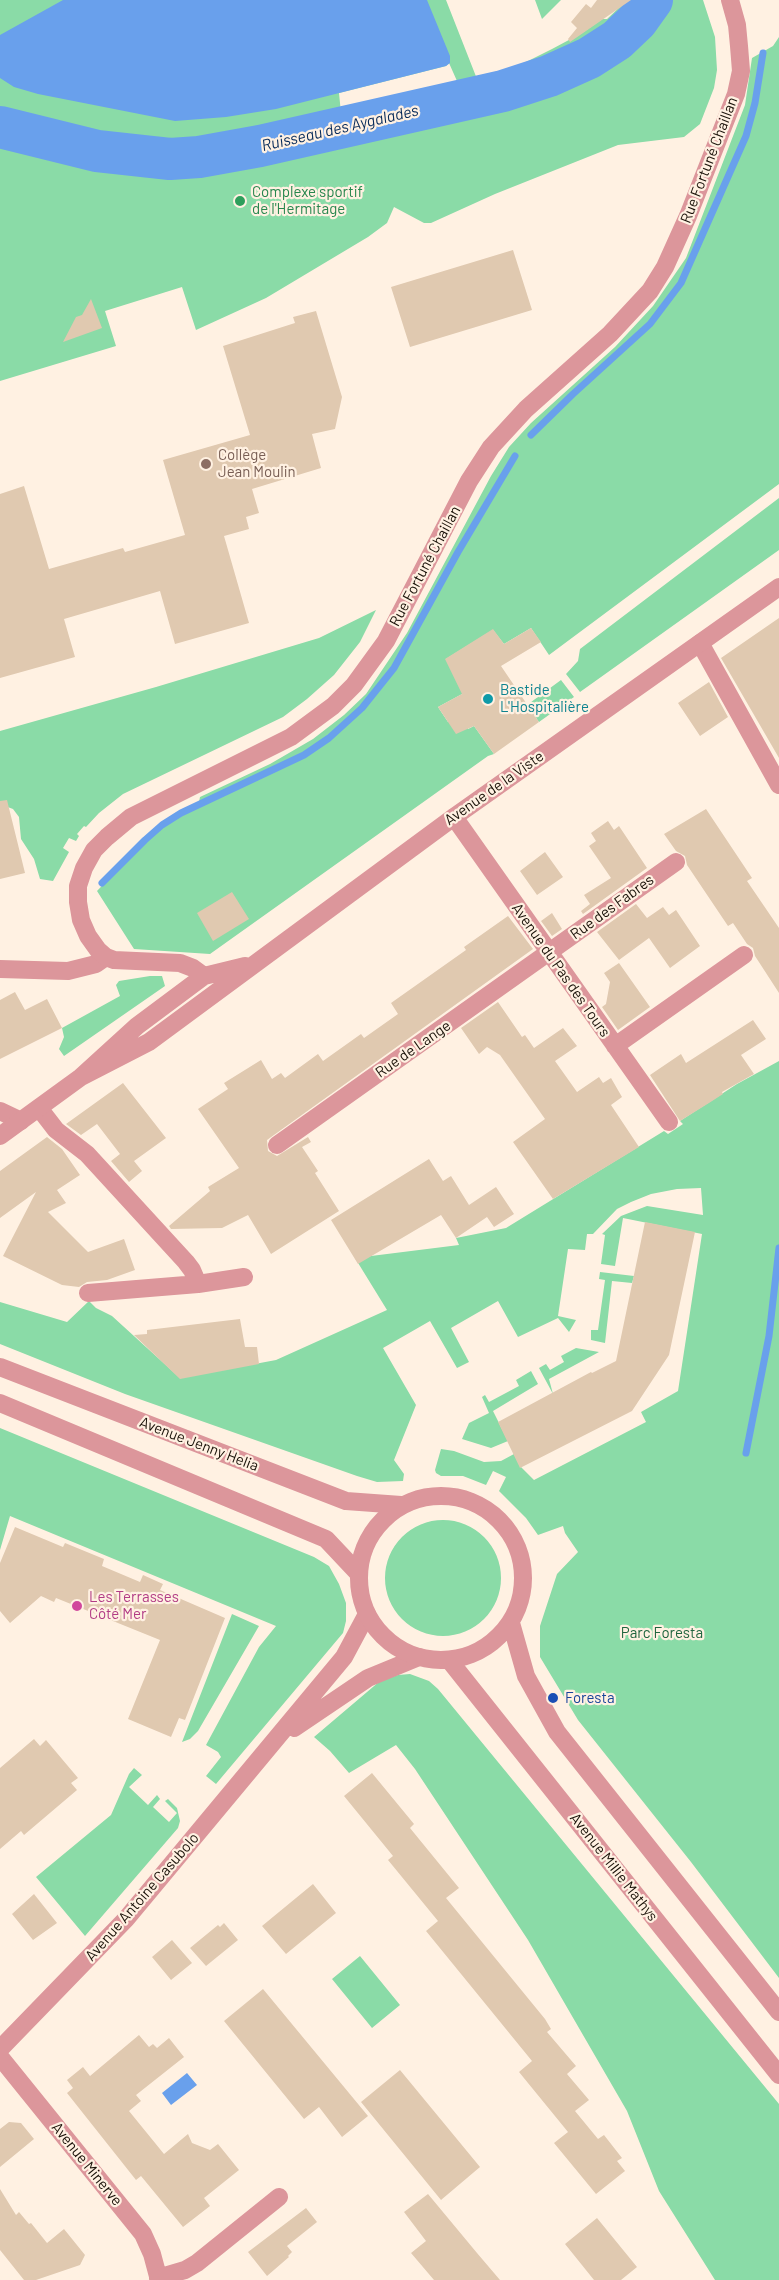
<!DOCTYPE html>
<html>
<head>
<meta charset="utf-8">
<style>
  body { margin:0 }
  canvas { display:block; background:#fff1e2 }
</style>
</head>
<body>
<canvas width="779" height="2280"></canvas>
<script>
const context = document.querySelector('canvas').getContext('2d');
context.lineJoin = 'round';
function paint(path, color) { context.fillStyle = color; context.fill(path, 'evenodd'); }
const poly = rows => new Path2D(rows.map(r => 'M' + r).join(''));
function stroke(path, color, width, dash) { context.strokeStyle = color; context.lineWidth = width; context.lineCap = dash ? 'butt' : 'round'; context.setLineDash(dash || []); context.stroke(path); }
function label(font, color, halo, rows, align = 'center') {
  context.font = font + ' Barlow,sans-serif'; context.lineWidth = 4.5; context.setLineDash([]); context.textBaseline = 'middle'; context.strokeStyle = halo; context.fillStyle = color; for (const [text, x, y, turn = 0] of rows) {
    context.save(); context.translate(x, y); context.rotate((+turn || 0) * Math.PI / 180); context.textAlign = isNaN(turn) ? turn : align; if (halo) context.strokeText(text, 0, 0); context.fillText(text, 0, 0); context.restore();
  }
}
const green = poly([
  [0,0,446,0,477,79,516,67,552,49,582,33,602,19,607,19,627,0,638,0,607,33,581,51,556,61,461,90,449,63,446,66,339,93,342,123,248,142,183,149,101,142,0,120],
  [535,0,561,0,542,19],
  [663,0,703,0,715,37,717,70,714,88,700,124,684,137,618,145,495,194,431,223,424,223,394,207,387,223,368,237,266,298,196,330,182,287,105,311,116,346,0,381,0,138,75,157,104,162,179,168,222,163,512,95,548,84,589,66,623,45,639,30],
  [779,37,779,484,549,655,531,628,504,644,493,630,446,659,464,693,438,707,448,722,465,713,468,729,474,726,494,754,488,756,210,954,134,949,97,891,144,842,162,827,198,807,200,797,270,764,313,739,344,715,366,694,407,633,491,476,509,447,531,423,615,347,653,306,686,258,745,105,752,58,773,46],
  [779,498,779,550,580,692,566,674,578,661,580,649],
  [376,610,360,642,334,675,307,699,283,717,123,794,99,813,86,827,84,826,77,834,79,836,76,841,69,838,63,848,69,852,53,881,40,879,34,859,21,839,19,817,13,809,5,806,0,807,0,731,156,687,319,638],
  [561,680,574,697,539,722,527,705],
  [150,976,162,976,165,986,64,1056,59,1049,64,1037,62,1028,120,996,116,985,119,981],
  [779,1061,779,1978,691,1862,578,1720,540,1657,540,1626,557,1574,578,1552,565,1533,563,1526,538,1535,526,1518,499,1491,506,1477,493,1471,486,1485,463,1476,441,1476,436,1473,435,1470,441,1449,454,1451,484,1462,501,1461,514,1454,521,1467,534,1480,646,1422,641,1412,678,1391,702,1234,623,1218,615,1266,601,1264,605,1235,602,1234,621,1216,647,1206,703,1215,701,1188,677,1189,651,1194,631,1202,617,1209,593,1234,587,1234,585,1250,568,1249,558,1316,576,1320,569,1332,558,1318,518,1337,498,1301,451,1328,469,1362,457,1368,430,1321,383,1348,416,1405,394,1460,404,1474,403,1481,377,1482,357,1476,125,1394,0,1344,0,1302,67,1322,89,1301,96,1308,112,1316,180,1378,276,1360,387,1310,355,1258,459,1245,456,1238,506,1228,664,1131,668,1134,683,1124,680,1121,737,1084],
  [600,1272,634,1276,632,1283,612,1281,605,1343,591,1340,591,1330,598,1330,605,1280,599,1279],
  [576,1348,599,1352,549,1379,553,1394,539,1368,546,1364,550,1370,564,1362,561,1356],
  [531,1371,538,1384,493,1411,508,1441,491,1448,462,1439,469,1423,489,1413,482,1397,485,1395,489,1402,519,1386,516,1380],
  [0,1428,314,1557,329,1566,339,1584,346,1603,346,1621,343,1633,216,1784,206,1776,221,1757,218,1752,206,1745,259,1647,276,1626,10,1516,0,1550],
  '385 1578a58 58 0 1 1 116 0a58 58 0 1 1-116 0Z',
  [232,1614,259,1626,198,1731,190,1739,182,1742],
  [410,1674,429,1681,438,1689,779,2104,779,2280,715,2280,659,2191,627,2111,528,1940,415,1769,396,1745,349,1773,330,1751,314,1737,380,1681,398,1675],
  [134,1768,142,1775,129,1787,148,1805,157,1795,160,1799,153,1807,169,1822,177,1813,165,1801,168,1799,177,1808,180,1821,178,1828,85,1936,36,1877,111,1815,129,1774],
  [360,1956,400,2005,372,2028,332,1979]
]);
const water = poly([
  [63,0,427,0,450,56,450,63,446,66,276,109,226,117,175,121,38,94,14,87,0,78,0,35],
  [187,2073,197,2085,171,2105,162,2093]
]);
const stream = poly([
  [531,435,573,394,650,324,681,283,746,136,755,103,763,53],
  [102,883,145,840,162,825,181,813,304,755,329,738,362,708,394,668,458,552,515,456],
  [746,1453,769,1336,779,1248]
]);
const river = poly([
  [0,127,97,151,170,159,199,157,260,146,503,91,549,76,589,58,617,40,637,21,652,0]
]);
const building = poly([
  [597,0,631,0,570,42,568,39,577,28,571,22,586,4,591,8],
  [513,250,532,310,410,347,391,287],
  [91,299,102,328,63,342,76,317,82,315],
  [316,311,342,397,335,429,312,434,321,468,252,489,259,513,246,517,249,529,224,536,249,623,175,644,160,591,64,619,75,657,0,678,0,494,24,486,49,569,123,548,125,552,185,535,163,460,250,435,223,346,295,323,293,317],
  [779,618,779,758,721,658],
  [531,628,541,642,501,666,539,722,494,754,474,726,456,734,438,707,462,694,445,659,493,629,504,644],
  [709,682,728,717,700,736,678,703],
  [7,800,25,873,0,879,0,801],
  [706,809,752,878,747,881,779,928,779,993,755,956,753,948,747,944,733,923,728,926,687,865,685,856,676,851,664,834],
  [608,821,614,830,619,826,647,868,583,914,581,911,590,904,584,895,611,878,589,846,596,841,591,833],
  [545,852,563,877,537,895,520,871],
  [232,892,249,919,213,941,197,913],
  [636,904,647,918,663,907,669,915,676,910,700,946,670,968,649,938,619,960,597,932],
  [552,913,562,929,552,936,541,921],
  [508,916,533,949,267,1140,268,1151,277,1156,308,1137,311,1142,302,1147,318,1171,315,1173,339,1211,271,1254,248,1215,222,1228,171,1229,169,1226,210,1191,208,1187,239,1168,198,1109,228,1089,224,1083,261,1060,272,1079,281,1073,285,1078,318,1054,323,1061,361,1034,364,1038,398,1014,391,1003,466,950,464,947],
  [619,963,650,1007,618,1030,602,1007,606,1004,610,982,604,973],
  [15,992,25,1010,47,999,62,1028,0,1059,0,1000],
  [498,1002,522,1037,525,1035,534,1048,563,1028,577,1046,555,1061,577,1092,599,1077,603,1083,611,1078,622,1097,611,1105,639,1147,553,1199,513,1142,545,1119,500,1055,487,1047,479,1054,461,1028],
  [753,1020,766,1039,741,1055,754,1074,722,1092,723,1094,709,1103,680,1121,650,1075,681,1054,686,1063],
  [123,1083,166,1138,134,1161,142,1171,129,1182,111,1161,120,1154,97,1124,81,1135,66,1124],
  [47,1137,62,1149,80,1175,57,1190,66,1203,48,1212,88,1252,124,1239,135,1270,107,1280,87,1282,79,1287,62,1285,3,1256,36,1192,0,1218,0,1171],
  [429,1159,443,1181,451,1176,469,1205,496,1187,514,1214,494,1227,487,1217,456,1238,441,1215,358,1264,331,1220],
  [645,1222,695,1232,669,1355,632,1411,520,1468,498,1422,591,1372,592,1373,616,1361],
  [240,1319,245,1347,257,1347,259,1364,180,1379,134,1335,147,1334,147,1330],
  [15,1527,63,1547,65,1543,104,1559,102,1566,140,1582,143,1575,163,1584,160,1590,225,1618,185,1720,179,1718,171,1737,128,1719,160,1640,56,1598,54,1602,41,1596,10,1623,0,1611,0,1563],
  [34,1739,40,1746,46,1740,78,1778,71,1783,77,1790,24,1835,21,1831,0,1849,0,1768],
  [372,1773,414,1824,410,1828,459,1888,446,1898,545,2019,551,2029,547,2032,576,2066,567,2074,589,2100,575,2111,598,2139,604,2135,622,2158,617,2161,625,2171,596,2194,554,2143,568,2132,519,2072,532,2061,426,1931,438,1921,388,1860,393,1856,344,1796],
  [313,1884,336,1913,286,1954,262,1926],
  [34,1894,57,1923,33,1940,12,1914],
  [224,1923,238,1940,206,1966,190,1948,218,1925,220,1927],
  [172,1940,192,1963,171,1980,152,1957],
  [263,1989,368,2116,342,2137,319,2107,304,2119,224,2021],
  [139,2035,149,2047,153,2044,157,2048,169,2038,184,2057,136,2095,141,2101,129,2111,164,2154,188,2134,192,2143,210,2150,218,2144,239,2170,204,2198,210,2206,183,2227,141,2176,136,2180,67,2093,73,2088,67,2080,83,2067,90,2076],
  [400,2070,480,2167,441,2200,361,2102],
  [9,2122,21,2123,34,2139,0,2167,0,2129],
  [0,2189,16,2215,19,2212,29,2224,31,2223,47,2243,64,2229,85,2255,80,2265,36,2280,24,2280,0,2250],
  [428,2194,477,2253,500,2280,434,2280,411,2253,426,2241,404,2212],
  [306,2208,317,2222,287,2246,292,2252,288,2256,289,2257,267,2276,248,2252],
  [597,2218,637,2267,621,2280,594,2280,565,2244]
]);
const minor = poly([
  [700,643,779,785],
  [454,817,669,1122],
  [0,969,68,971,96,964,106,957],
  [615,1046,744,955],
  [39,1108,56,1130,87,1154,186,1262,192,1270,198,1284,88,1293],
  [0,1111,21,1121],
  [277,1145,676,862],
  [198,1284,244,1277],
  [294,1728,368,1678,419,1657],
  [0,2049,126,1919,344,1657,367,1614],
  [0,2057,143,2234,152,2254,159,2280],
  [158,2278,185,2270,197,2263,279,2197]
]);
const tertiary = poly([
  [204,976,193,968,180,963,114,960,106,957,98,950,88,936,81,920,78,902,78,886,84,868,94,850,107,837,131,817,291,737,333,706,354,685,386,641,469,481,491,447,526,409,610,334,650,291,665,267,688,216,736,94,741,71,739,46,737,25,730,0],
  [81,1077,149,1042,454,817,779,587],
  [0,1136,81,1077,137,1026,204,976,245,966],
  [0,1367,346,1501,401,1505],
  [0,1403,326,1539,358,1573],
  '359 1578a82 82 0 1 1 164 0a82 82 0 1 1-164 0Z',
  [511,1623,526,1676,557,1732,779,2012],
  [449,1660,779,2075]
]);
const markers = [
  [240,201,6,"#2e9e5b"],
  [206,464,6,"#8d6e63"],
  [488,699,6,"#0f9aa8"],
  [77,1606,6,"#d1479c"],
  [553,1698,6,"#1a4fb4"]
];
const streetNames = [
  ["Rue Fortuné Chaillan",709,160,-69],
  ["Rue Fortuné Chaillan",425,566,-62],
  ["Avenue de la Viste",494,788,-35],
  ["Rue des Fabres",612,907,-36],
  ["Avenue du Pas des Tours",561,970,55],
  ["Rue de Lange",413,1049,-35],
  ["Avenue Jenny Helia",199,1444,21],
  ["Avenue Millie Mathys",614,1867,52],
  ["Avenue Antoine Casubolo",142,1897,-49],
  ["Avenue Minerve",87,2164,51]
];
const leisureNames = [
  ["Complexe sportif",252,192],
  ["de l'Hermitage",252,209]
];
const educationNames = [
  ["Collège",218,455],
  ["Jean Moulin",218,472]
];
const cultureNames = [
  ["Bastide",500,690],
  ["L'Hospitalière",500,707]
];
const hotelNames = [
  ["Les Terrasses",89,1597],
  ["Côté Mer",89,1614]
];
const parkNames = [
  ["Parc Foresta",662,1633]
];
const transitNames = [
  ["Foresta",565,1698]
];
const waterNames = [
  ["Ruisseau des Aygalades",340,128,-13]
];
paint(green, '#8adba7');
paint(water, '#69a0ec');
stroke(stream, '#69a0ec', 7);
stroke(river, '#69a0ec', 42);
paint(building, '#e0c9b0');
stroke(minor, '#dc969b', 18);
stroke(tertiary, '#dc969b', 18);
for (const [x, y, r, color] of markers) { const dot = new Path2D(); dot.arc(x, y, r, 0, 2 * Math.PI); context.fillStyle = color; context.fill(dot); stroke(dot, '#fff1e2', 2); }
label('15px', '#191108', '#fff1e2', streetNames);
label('15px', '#27864d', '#fff1e2', leisureNames, 'left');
label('15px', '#785e54', '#fff1e2', educationNames, 'left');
label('15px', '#0d838f', '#fff1e2', cultureNames, 'left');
label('15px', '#b23c85', '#fff1e2', hotelNames, 'left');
label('15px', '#20653e', '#fff1e2', parkNames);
label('15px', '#164399', '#fff1e2', transitNames, 'left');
label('italic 16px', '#052959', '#fff1e2', waterNames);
</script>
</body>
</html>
